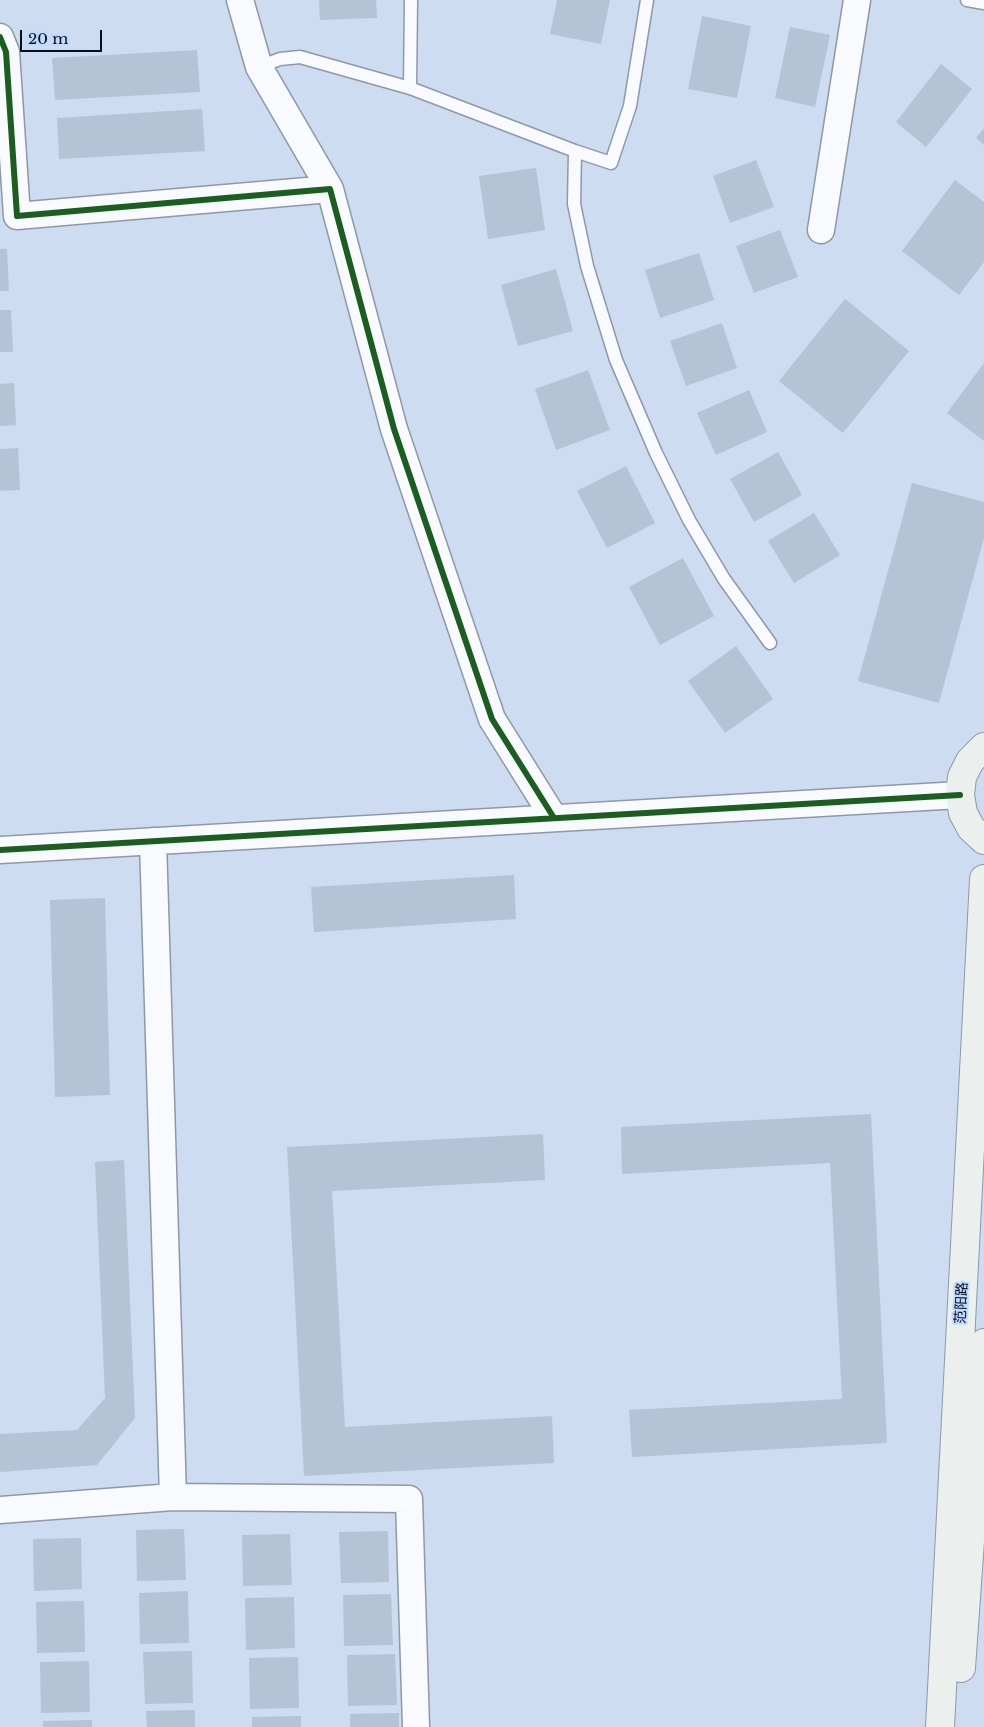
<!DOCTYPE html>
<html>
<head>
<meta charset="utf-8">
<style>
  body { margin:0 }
  #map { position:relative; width:984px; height:1727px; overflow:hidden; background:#cddcf0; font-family:"Libre Baskerville",serif }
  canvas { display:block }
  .scale { position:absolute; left:20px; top:30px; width:82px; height:22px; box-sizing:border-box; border:2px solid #060f1c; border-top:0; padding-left:6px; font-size:15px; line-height:18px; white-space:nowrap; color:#060f1c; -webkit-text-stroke:4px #bedaff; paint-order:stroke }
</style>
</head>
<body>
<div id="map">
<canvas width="984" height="1727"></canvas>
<div class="scale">20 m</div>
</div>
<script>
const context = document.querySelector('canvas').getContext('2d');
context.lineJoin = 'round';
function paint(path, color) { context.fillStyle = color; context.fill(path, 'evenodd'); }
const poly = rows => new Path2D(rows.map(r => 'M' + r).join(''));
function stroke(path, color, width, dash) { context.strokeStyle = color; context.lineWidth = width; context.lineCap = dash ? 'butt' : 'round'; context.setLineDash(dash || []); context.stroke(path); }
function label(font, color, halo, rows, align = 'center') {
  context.font = font + ' "Libre Baskerville","Noto Sans SC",serif'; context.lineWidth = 4; context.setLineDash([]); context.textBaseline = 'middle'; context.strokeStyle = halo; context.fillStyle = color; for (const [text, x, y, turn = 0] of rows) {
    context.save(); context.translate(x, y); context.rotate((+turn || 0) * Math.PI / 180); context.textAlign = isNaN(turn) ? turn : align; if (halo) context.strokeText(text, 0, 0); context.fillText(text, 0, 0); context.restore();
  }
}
const building = poly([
  [319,0,376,0,377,18,320,20],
  [557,0,610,0,601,44,550,34],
  [702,16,751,26,737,98,688,89],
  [790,27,830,35,815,107,775,98],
  [197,50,200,92,55,100,52,58],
  [941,64,972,89,926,147,896,122],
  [202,109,205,151,59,159,57,118],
  [984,128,984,145,976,138],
  [756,160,774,207,730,223,713,176],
  [536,168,545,230,488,239,479,176],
  [955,180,984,202,984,262,959,295,902,251],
  [780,230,798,277,754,293,736,246],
  [0,249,7,249,9,291,0,291],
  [699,253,714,300,660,318,645,270],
  [556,269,573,331,518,346,501,285],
  [845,299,909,351,843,433,779,381],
  [0,310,11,310,13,352,0,352],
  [722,323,737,368,686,386,670,341],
  [984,363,984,441,947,413],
  [588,370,610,430,556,450,535,389],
  [14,383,16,425,0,426,0,384],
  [749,390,767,432,716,455,697,413],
  [18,448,20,490,0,491,0,449],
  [778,452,802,495,754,522,730,479],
  [626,466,655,523,607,548,577,491],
  [912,483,984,502,984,538,939,703,858,681],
  [814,513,840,555,794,583,768,541],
  [683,558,714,616,660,645,629,587],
  [736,646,773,699,725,733,688,681],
  [514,875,516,919,314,932,311,887],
  [105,898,110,1095,55,1097,50,900],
  [871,1114,887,1443,632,1457,629,1410,842,1399,830,1163,622,1174,621,1127],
  [543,1134,545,1180,332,1191,345,1427,552,1416,554,1463,304,1476,287,1147],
  [124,1160,135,1418,97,1465,0,1472,0,1434,77,1430,105,1398,95,1162],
  [184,1529,186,1580,137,1581,136,1530],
  [388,1531,389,1582,341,1583,339,1532],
  [290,1534,292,1585,243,1586,242,1535],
  [81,1538,82,1589,34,1591,33,1539],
  [188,1591,189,1643,140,1644,139,1593],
  [391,1594,393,1645,344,1646,343,1595],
  [294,1597,295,1648,246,1650,245,1598],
  [84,1601,85,1652,37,1653,36,1602],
  [192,1651,193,1703,145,1704,143,1652],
  [395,1654,397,1705,348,1706,347,1655],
  [298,1657,299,1708,250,1709,249,1658],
  [89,1661,90,1712,41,1713,40,1662],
  [195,1710,195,1727,147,1727,146,1711],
  [399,1713,399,1727,350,1727,350,1714],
  [301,1716,301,1727,252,1727,252,1717],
  [92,1720,92,1727,43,1727,43,1721]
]);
const lane = poly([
  [967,0,984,3],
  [259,67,280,59,300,57,410,88,575,151,611,163,630,106,647,0],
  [410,88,411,0],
  [575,151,574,204,587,266,616,360,656,453,689,520,724,579,770,643]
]);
const street = poly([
  [240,0,259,67,330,189],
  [0,37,6,52,17,216,330,189,394,429,492,719,554,818],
  [821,230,857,0],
  [0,850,960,795],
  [173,1497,409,1499,416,1727],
  [0,1510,173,1497,153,841]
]);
const secondary = poly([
  [984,747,970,761,962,777,960,795,963,813,971,828,984,840],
  [961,1668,984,1343],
  [940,1727,984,879]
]);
const cycleway = poly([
  [0,37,6,52,17,216,330,189,394,429,492,719,554,818],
  [0,850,960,795]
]);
const streetNames = [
  ["范阳路",962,1303,-87]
];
paint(building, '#b4c3d6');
stroke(lane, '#8d99a8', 15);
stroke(street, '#8d99a8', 29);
stroke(secondary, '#8d99a8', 30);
stroke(lane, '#f8fafd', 12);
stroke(street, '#f8fafd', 26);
stroke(secondary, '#ebefee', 28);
stroke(cycleway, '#1b5e20', 6);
label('14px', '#060f1c', '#bedaff', streetNames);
</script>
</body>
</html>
